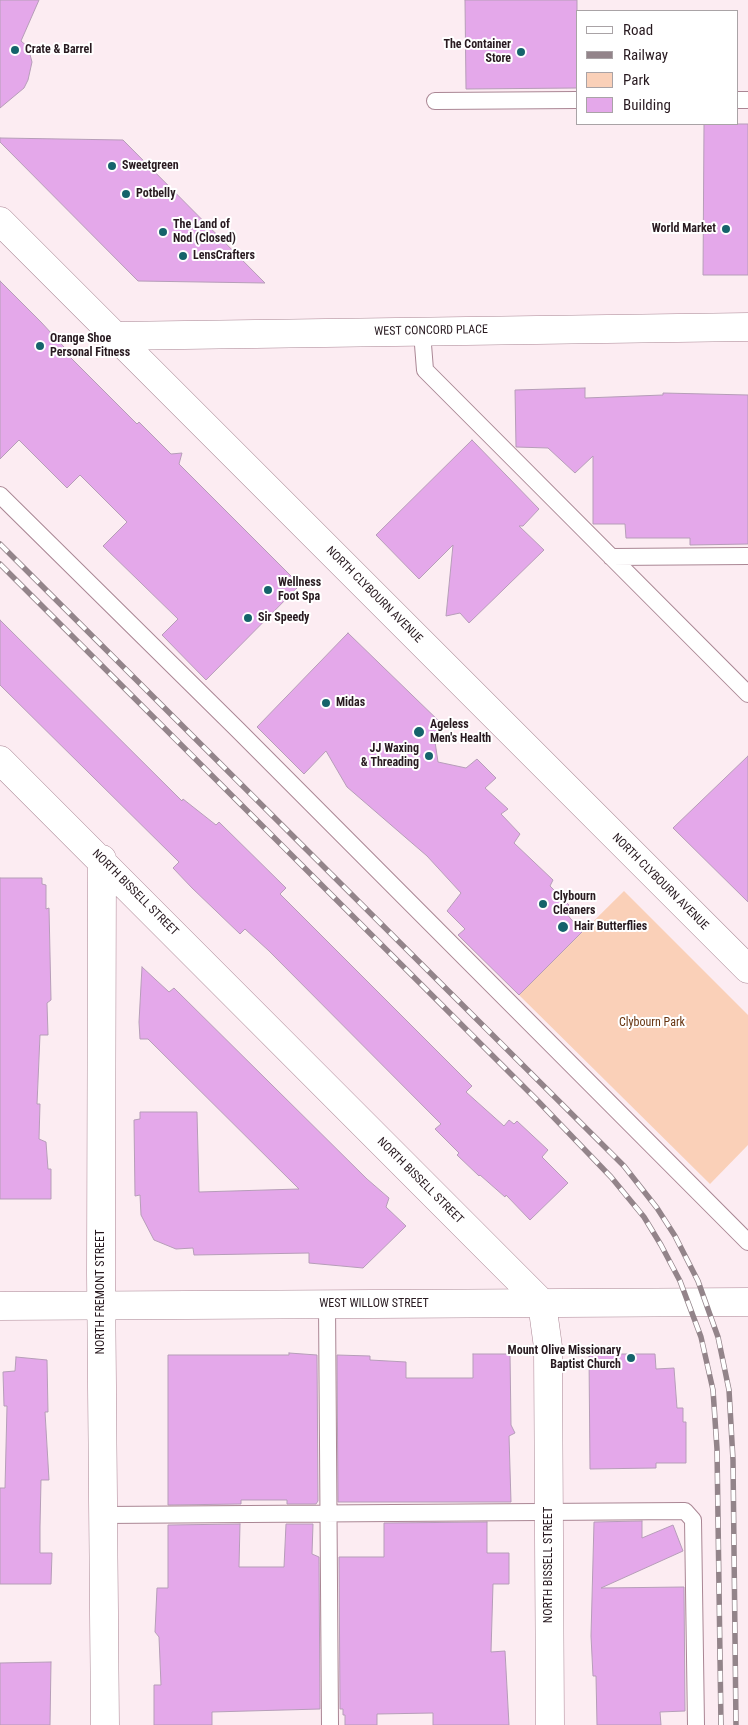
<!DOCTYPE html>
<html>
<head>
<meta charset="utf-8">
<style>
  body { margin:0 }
  #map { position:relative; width:748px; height:1725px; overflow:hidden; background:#fcecf2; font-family:"Roboto Condensed",sans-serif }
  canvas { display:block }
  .legend { position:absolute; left:576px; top:10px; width:162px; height:115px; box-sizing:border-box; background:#fff; border:1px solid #a9a3a6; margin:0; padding:6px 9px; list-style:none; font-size:15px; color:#281a20 }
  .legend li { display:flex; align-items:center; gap:10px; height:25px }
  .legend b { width:25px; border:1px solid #a9a3a6 }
</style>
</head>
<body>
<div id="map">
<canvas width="748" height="1725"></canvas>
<ul class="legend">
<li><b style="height:6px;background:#fff"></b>Road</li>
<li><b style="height:6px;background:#93848a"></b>Railway</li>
<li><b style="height:14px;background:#fad0b8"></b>Park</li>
<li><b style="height:14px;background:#e4a8ea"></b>Building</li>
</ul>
</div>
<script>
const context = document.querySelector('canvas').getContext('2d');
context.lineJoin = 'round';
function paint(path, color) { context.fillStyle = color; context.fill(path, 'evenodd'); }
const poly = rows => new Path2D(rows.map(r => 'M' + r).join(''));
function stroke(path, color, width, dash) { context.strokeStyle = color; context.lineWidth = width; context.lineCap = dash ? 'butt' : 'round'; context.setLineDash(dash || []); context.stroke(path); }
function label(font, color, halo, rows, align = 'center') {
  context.font = font + ' "Roboto Condensed",sans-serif'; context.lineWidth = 4; context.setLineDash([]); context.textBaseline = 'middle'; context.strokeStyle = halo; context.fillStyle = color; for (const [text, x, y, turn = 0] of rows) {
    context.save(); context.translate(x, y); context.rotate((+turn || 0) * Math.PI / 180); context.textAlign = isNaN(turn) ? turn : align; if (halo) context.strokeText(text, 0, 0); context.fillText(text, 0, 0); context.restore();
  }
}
const green = poly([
  [624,891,748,1015,748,1145,710,1184,519,995]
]);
const building = poly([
  [0,0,39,0,21,41,28,47,32,62,28,80,24,88,0,108,0,0],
  [465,0,577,0,577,88,466,89,465,0],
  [704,124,748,124,748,275,703,275,704,124],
  [0,138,123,140,265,283,138,281,0,142,0,138],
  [0,281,41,322,64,347,62,349,137,424,139,422,171,454,182,453,179,464,300,585,206,680,162,635,178,619,103,546,127,522,80,475,67,488,19,440,0,459,0,281],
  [585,388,585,398,663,395,663,393,748,395,748,544,690,545,690,538,626,538,625,524,593,524,593,456,575,473,548,448,516,447,515,390,585,388],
  [472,440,539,509,523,526,519,526,544,550,469,623,460,613,446,616,453,545,419,579,376,535,472,440],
  [0,620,182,801,183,799,216,825,219,822,286,888,280,894,472,1086,466,1092,504,1126,509,1120,514,1124,517,1121,548,1150,542,1157,568,1183,530,1220,506,1195,505,1197,480,1175,479,1176,457,1155,459,1153,435,1129,441,1124,269,951,245,929,240,934,192,888,173,868,179,862,0,685,0,620],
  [348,633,444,726,434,735,438,762,466,768,477,759,496,778,485,788,508,809,501,814,520,834,514,843,553,880,550,886,569,905,565,912,582,932,519,995,458,935,465,929,447,911,461,893,427,856,347,787,326,751,304,774,257,727,348,633],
  [748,756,748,902,673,828,748,756],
  [0,878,42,878,42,884,46,885,46,909,49,908,51,1000,47,1003,48,1035,40,1035,37,1104,40,1104,39,1139,46,1142,48,1169,51,1169,51,1199,0,1199,0,878],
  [142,967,169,992,174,988,367,1179,389,1198,386,1207,406,1226,363,1268,309,1263,309,1253,194,1255,193,1248,176,1249,154,1240,141,1215,140,1195,135,1196,134,1120,140,1119,140,1112,197,1112,199,1192,299,1189,148,1039,140,1039,139,1022,142,967],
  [289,1353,317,1355,318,1501,316,1504,287,1504,287,1500,241,1500,241,1504,168,1505,168,1355,289,1355,289,1353],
  [473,1354,510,1354,511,1425,515,1433,509,1436,511,1502,338,1502,337,1355,370,1356,370,1360,406,1362,406,1378,473,1378,473,1354],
  [589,1354,655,1354,656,1369,674,1368,677,1408,683,1408,683,1422,686,1422,686,1463,656,1463,656,1468,590,1469,589,1354],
  [16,1357,47,1360,48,1412,45,1412,49,1480,41,1480,40,1527,40,1553,52,1553,51,1584,0,1584,0,1488,5,1488,7,1406,4,1406,3,1372,15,1371,16,1357],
  [642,1521,642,1538,673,1525,683,1551,601,1588,684,1587,685,1711,660,1712,661,1725,597,1725,596,1676,593,1676,591,1636,594,1522,642,1521],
  [487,1522,487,1553,509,1553,509,1584,493,1584,491,1652,505,1651,509,1725,433,1725,433,1713,377,1714,377,1725,345,1725,345,1715,343,1715,343,1709,340,1709,339,1557,384,1557,384,1523,487,1522],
  [240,1524,239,1567,284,1567,286,1524,313,1524,312,1554,319,1557,320,1709,212,1712,212,1725,154,1725,154,1685,161,1685,159,1637,155,1632,157,1588,168,1588,168,1525,240,1524],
  [51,1662,50,1725,0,1725,0,1663,51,1662]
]);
const lane = poly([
  [737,100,748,100],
  [435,101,577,100],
  [422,332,425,370,748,694],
  [0,495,238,730,748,1242],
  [611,557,748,556],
  [327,1304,330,1725],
  [103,1515,685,1511,693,1520,696,1725]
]);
const street = poly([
  [114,336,748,327],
  [0,760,542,1303,548,1347,550,1725],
  [102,859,101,1273,105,1725]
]);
const secondary = poly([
  [0,221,748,969],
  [0,1306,748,1302]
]);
const rail = poly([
  [0,544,624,1166,657,1208,675,1236,698,1281,709,1312,718,1337,729,1390,733,1460,736,1725],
  [0,564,536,1099,611,1177,644,1217,661,1245,680,1281,701,1337,713,1390,717,1449,721,1725]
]);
const markers = [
  [15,50,5,"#15636b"],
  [521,52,5,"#15636b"],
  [112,166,5,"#15636b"],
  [126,194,5,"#15636b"],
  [726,229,5,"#15636b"],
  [163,232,5,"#15636b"],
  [183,256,5,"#15636b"],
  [40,346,5,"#15636b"],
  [268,590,5,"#15636b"],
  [248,618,5,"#15636b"],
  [326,703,5,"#15636b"],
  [419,732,6,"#15636b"],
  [429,756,5,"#15636b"],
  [543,904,5,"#15636b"],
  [563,927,6,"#15636b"],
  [631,1358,5,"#15636b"]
];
const poiNames = [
  ["The Container",511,45,"right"],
  ["Store",511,59,"right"],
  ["Crate & Barrel",25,50],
  ["Sweetgreen",122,166],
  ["Potbelly",136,194],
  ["The Land of",173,225],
  ["Nod (Closed)",173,239],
  ["World Market",716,229,"right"],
  ["LensCrafters",193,256],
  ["Orange Shoe",50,339],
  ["Personal Fitness",50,353],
  ["Wellness",278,583],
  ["Foot Spa",278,597],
  ["Sir Speedy",258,618],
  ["Midas",336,703],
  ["Ageless",430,725],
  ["Men's Health",430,739],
  ["JJ Waxing",419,749,"right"],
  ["& Threading",419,763,"right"],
  ["Clybourn",553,897],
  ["Cleaners",553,911],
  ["Hair Butterflies",574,927],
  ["Mount Olive Missionary",621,1351,"right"],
  ["Baptist Church",621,1365,"right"]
];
const streetNames = [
  ["WEST CONCORD PLACE",431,331,-1],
  ["NORTH CLYBOURN AVENUE",374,595,45],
  ["NORTH CLYBOURN AVENUE",660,882,45],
  ["NORTH BISSELL STREET",135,893,45],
  ["NORTH BISSELL STREET",420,1181,45],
  ["NORTH FREMONT STREET",101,1292,-90],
  ["WEST WILLOW STREET",374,1304],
  ["NORTH BISSELL STREET",549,1565,-90]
];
const parkNames = [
  ["Clybourn Park",652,1023]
];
paint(green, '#fad0b8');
paint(building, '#e4a8ea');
stroke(building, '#b69db8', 1);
stroke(lane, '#aa8694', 18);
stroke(street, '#aa8694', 29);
stroke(secondary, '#aa8694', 29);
stroke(lane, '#fff', 16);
stroke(street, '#fff', 28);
stroke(secondary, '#fff', 28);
stroke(rail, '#93848a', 5.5);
stroke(rail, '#fff', 4, [11]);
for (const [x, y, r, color] of markers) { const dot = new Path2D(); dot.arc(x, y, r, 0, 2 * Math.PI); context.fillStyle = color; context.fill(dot); stroke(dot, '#fff', 2); }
label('bold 12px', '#281a20', '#fff', poiNames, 'left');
label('12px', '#281a20', '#fff', streetNames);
label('12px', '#683612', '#fff', parkNames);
</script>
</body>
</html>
